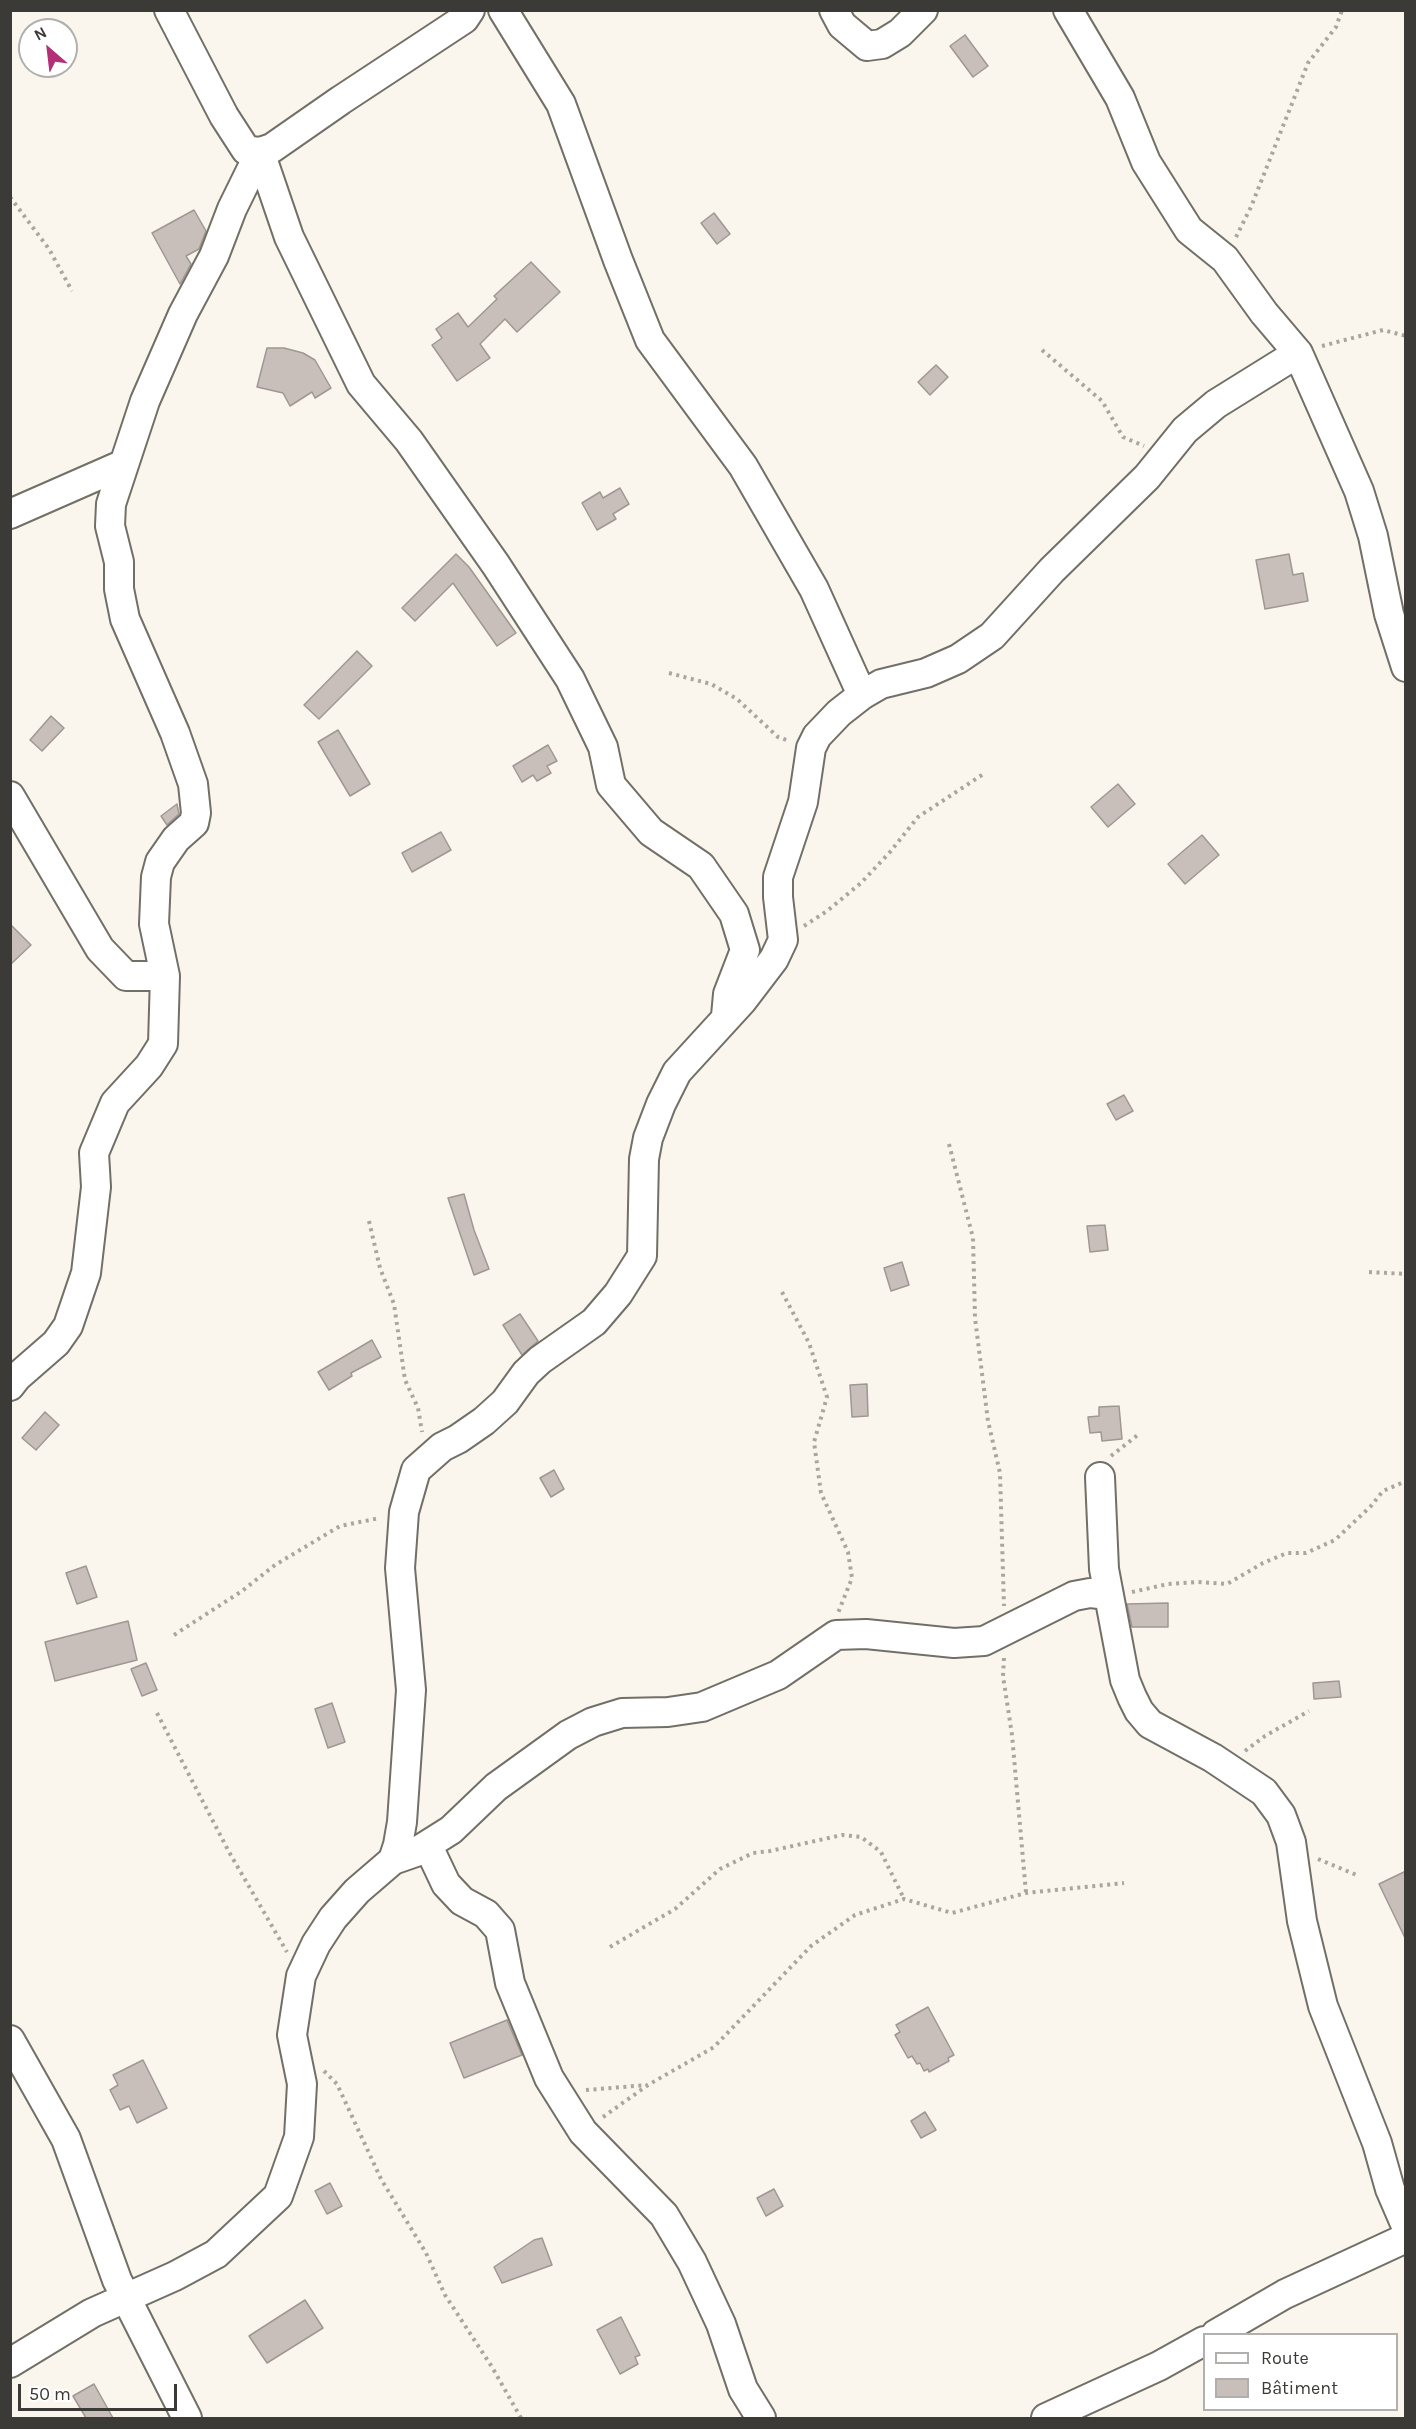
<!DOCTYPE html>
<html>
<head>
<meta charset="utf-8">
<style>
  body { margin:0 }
  #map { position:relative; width:1416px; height:2429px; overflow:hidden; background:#faf6ee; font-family:Karla,sans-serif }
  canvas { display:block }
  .frame { position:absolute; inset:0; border:12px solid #3c3a37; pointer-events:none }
  .legend { position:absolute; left:1203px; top:2333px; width:195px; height:78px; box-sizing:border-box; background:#fff; border:2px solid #b1b0af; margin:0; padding:8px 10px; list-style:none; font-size:18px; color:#3c3a37 }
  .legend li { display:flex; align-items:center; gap:12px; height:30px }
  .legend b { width:30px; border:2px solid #b1b0af }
  .north { position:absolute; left:18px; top:18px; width:60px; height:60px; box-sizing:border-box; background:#fff; border:2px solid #b1b0af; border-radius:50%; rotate:332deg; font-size:16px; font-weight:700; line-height:24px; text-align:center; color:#3c3a37 }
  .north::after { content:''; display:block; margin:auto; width:21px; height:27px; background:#b33079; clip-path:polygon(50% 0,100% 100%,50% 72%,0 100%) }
  .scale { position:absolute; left:18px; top:2384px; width:159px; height:27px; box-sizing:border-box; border:3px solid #3c3a37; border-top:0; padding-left:8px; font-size:18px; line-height:21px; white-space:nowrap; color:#3c3a37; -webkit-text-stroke:4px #fff; paint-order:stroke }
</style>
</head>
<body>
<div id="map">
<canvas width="1416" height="2429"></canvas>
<div class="frame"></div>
<ul class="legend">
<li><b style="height:8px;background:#fff"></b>Route</li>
<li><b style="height:16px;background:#c8beba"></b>Bâtiment</li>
</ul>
<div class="north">N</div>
<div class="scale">50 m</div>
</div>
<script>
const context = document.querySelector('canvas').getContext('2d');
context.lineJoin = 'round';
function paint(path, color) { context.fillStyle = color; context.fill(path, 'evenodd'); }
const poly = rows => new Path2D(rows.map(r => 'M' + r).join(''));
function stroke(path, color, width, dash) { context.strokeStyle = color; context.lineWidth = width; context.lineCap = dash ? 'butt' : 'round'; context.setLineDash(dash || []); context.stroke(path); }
const building = poly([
  [965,35,988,66,973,77,950,46,965,35],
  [194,210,206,231,199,249,186,256,191,264,180,284,152,233,194,210],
  [714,213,730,234,717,244,701,223,714,213],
  [531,262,560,292,517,332,505,319,480,344,490,358,457,381,432,345,442,338,436,329,458,313,468,327,497,299,494,296,531,262],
  [267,348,284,348,303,353,315,360,331,388,315,398,312,392,290,406,283,393,257,387,267,348],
  [936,365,948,377,930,395,918,382,936,365],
  [620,488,629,504,613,514,616,519,597,530,582,503,600,492,603,498,620,488],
  [456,554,469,567,516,633,497,646,453,583,415,621,402,608,456,554],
  [1289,554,1293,575,1303,573,1308,601,1265,609,1256,560,1289,554],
  [357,651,372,666,319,719,304,705,357,651],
  [51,716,64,728,42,751,30,740,51,716],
  [338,730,370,784,350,796,318,742,338,730],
  [548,745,557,761,547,766,551,773,537,781,533,775,522,782,513,766,548,745],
  [1118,784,1135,804,1108,827,1091,807,1118,784],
  [177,804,179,814,167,825,161,816,177,804],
  [441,832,451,850,412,872,402,853,441,832],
  [1202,835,1219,855,1185,884,1168,864,1202,835],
  [10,924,31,945,10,965,10,924],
  [1124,1095,1133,1111,1116,1120,1107,1104,1124,1095],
  [464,1194,474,1230,489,1269,474,1275,448,1198,464,1194],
  [1105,1225,1108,1250,1090,1252,1087,1226,1105,1225],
  [902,1262,909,1285,891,1291,884,1268,902,1262],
  [520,1314,538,1341,522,1355,503,1325,520,1314],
  [372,1340,381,1357,351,1373,352,1376,329,1390,318,1372,372,1340],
  [867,1384,868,1416,852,1417,850,1385,867,1384],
  [1119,1406,1122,1439,1102,1441,1101,1432,1090,1433,1088,1417,1099,1416,1099,1407,1119,1406],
  [45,1412,59,1425,36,1450,22,1438,45,1412],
  [554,1470,564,1489,551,1497,540,1478,554,1470],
  [86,1566,97,1597,77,1604,66,1573,86,1566],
  [1168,1603,1168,1627,1132,1627,1127,1604,1168,1603],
  [128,1621,137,1660,55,1681,45,1642,128,1621],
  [146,1663,157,1690,142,1696,131,1669,146,1663],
  [1339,1681,1341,1697,1314,1699,1313,1683,1339,1681],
  [332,1703,345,1742,328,1748,315,1709,332,1703],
  [1406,1871,1406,1940,1379,1884,1406,1871],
  [928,2007,954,2055,948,2058,949,2061,929,2072,928,2069,924,2071,920,2063,917,2064,912,2056,908,2058,895,2035,900,2032,896,2025,928,2007],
  [507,2020,522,2055,464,2078,450,2043,507,2020],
  [143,2060,167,2108,137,2123,129,2106,120,2110,110,2090,118,2085,113,2075,143,2060],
  [925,2112,936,2130,921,2138,911,2121,925,2112],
  [330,2183,342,2206,327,2214,315,2191,330,2183],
  [774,2189,783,2206,766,2216,757,2198,774,2189],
  [542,2238,552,2265,502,2283,494,2267,534,2240,542,2238],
  [305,2300,323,2328,267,2363,249,2336,305,2300],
  [621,2317,640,2355,635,2357,638,2364,620,2374,597,2330,621,2317],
  [94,2384,113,2418,86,2418,73,2396,94,2384]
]);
const path = poly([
  [10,197,49,249,72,291],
  [1236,237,1251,207,1308,63,1336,27,1342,10],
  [1322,346,1383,330,1406,336],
  [1042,350,1102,401,1123,437,1144,446],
  [669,673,711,684,737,699,778,737,789,741],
  [804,926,827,911,861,883,890,852,918,817,985,773],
  [949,1144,973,1238,975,1318,988,1421,1000,1473,1004,1606],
  [369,1221,380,1268,394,1304,405,1380,418,1408,422,1432],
  [1369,1272,1406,1274],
  [782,1292,809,1343,827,1397,814,1442,821,1493,848,1552,852,1578,838,1613],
  [1111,1456,1139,1434],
  [1132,1592,1168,1584,1198,1582,1227,1584,1263,1563,1287,1553,1306,1553,1335,1540,1371,1506,1383,1491,1406,1481],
  [174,1635,242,1591,275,1565,340,1526,380,1518],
  [1004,1658,1003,1676,1012,1735,1026,1893],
  [157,1713,229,1852,287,1952],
  [1245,1751,1265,1736,1309,1711],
  [1318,1859,1359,1876],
  [610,1947,675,1909,720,1869,753,1853,770,1851,842,1835,861,1837,881,1852,904,1899],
  [324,2071,337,2084,381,2179,426,2253,445,2295,492,2367,521,2418],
  [586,2090,647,2085],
  [603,2117,648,2085,714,2047,811,1946,855,1915,904,1899,952,1913,1026,1893,1124,1883]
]);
const minor = poly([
  [169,10,224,116,246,150,260,152,272,148,341,100,464,19,470,10],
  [503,10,561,104,618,260,650,340,743,466,814,589,862,695],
  [834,10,842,25,867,46,882,44,900,33,923,10],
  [1068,10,1120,98,1146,162,1189,230,1225,259,1264,313,1298,353,1359,491,1373,536,1389,614,1406,667],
  [260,152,289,237,361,384,409,441,496,565,570,679,603,747,611,785,651,832,701,866,734,914,745,950,728,994,726,1016],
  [10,514,124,464],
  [10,796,100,949,126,976,165,976],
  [10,1386,17,1377,56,1343,68,1326,86,1273,96,1187,94,1153,115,1103,149,1066,163,1044,165,976,154,924,156,877,160,862,176,839,194,823,196,813,193,784,175,733,125,619,119,589,119,562,110,526,111,504,145,401,183,314,214,256,232,209,260,152],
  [1100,1477,1104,1569,1125,1680,1132,1697,1139,1711,1150,1724,1213,1758,1264,1792,1281,1815,1291,1842,1302,1921,1323,2006,1377,2143,1390,2189,1406,2226],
  [428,1846,446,1884,462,1901,486,1914,500,1930,510,1983,549,2078,583,2132,664,2215,692,2262,721,2324,743,2389,761,2418],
  [393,1860,416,1852,451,1830,496,1787,568,1735,593,1722,622,1713,668,1712,702,1707,778,1675,836,1635,866,1634,954,1643,984,1641,1074,1596,1090,1593,1109,1595],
  [10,2040,66,2139,117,2280,187,2418],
  [1216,2334,1285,2294,1406,2238],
  [10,2363,92,2313,175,2276,216,2254,278,2196,299,2137,302,2084,292,2035,301,1976,316,1944,333,1918,357,1891,393,1860,398,1845,402,1822,411,1690,400,1568,404,1512,416,1470,442,1447,458,1439,484,1421,505,1402,526,1373,540,1360,594,1322,618,1294,642,1256,644,1159,648,1138,661,1104,677,1072,742,1001,774,959,783,940,778,897,778,877,803,802,811,748,817,736,839,713,862,695,881,684,926,673,958,659,992,636,1052,570,1147,477,1185,430,1216,404,1298,353],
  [1046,2418,1159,2366,1204,2341]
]);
paint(building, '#c8beba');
stroke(building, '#a09793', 1.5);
stroke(minor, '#726f67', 32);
stroke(path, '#a9a6a0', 4, [3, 4.5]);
stroke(minor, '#fff', 28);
</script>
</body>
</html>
